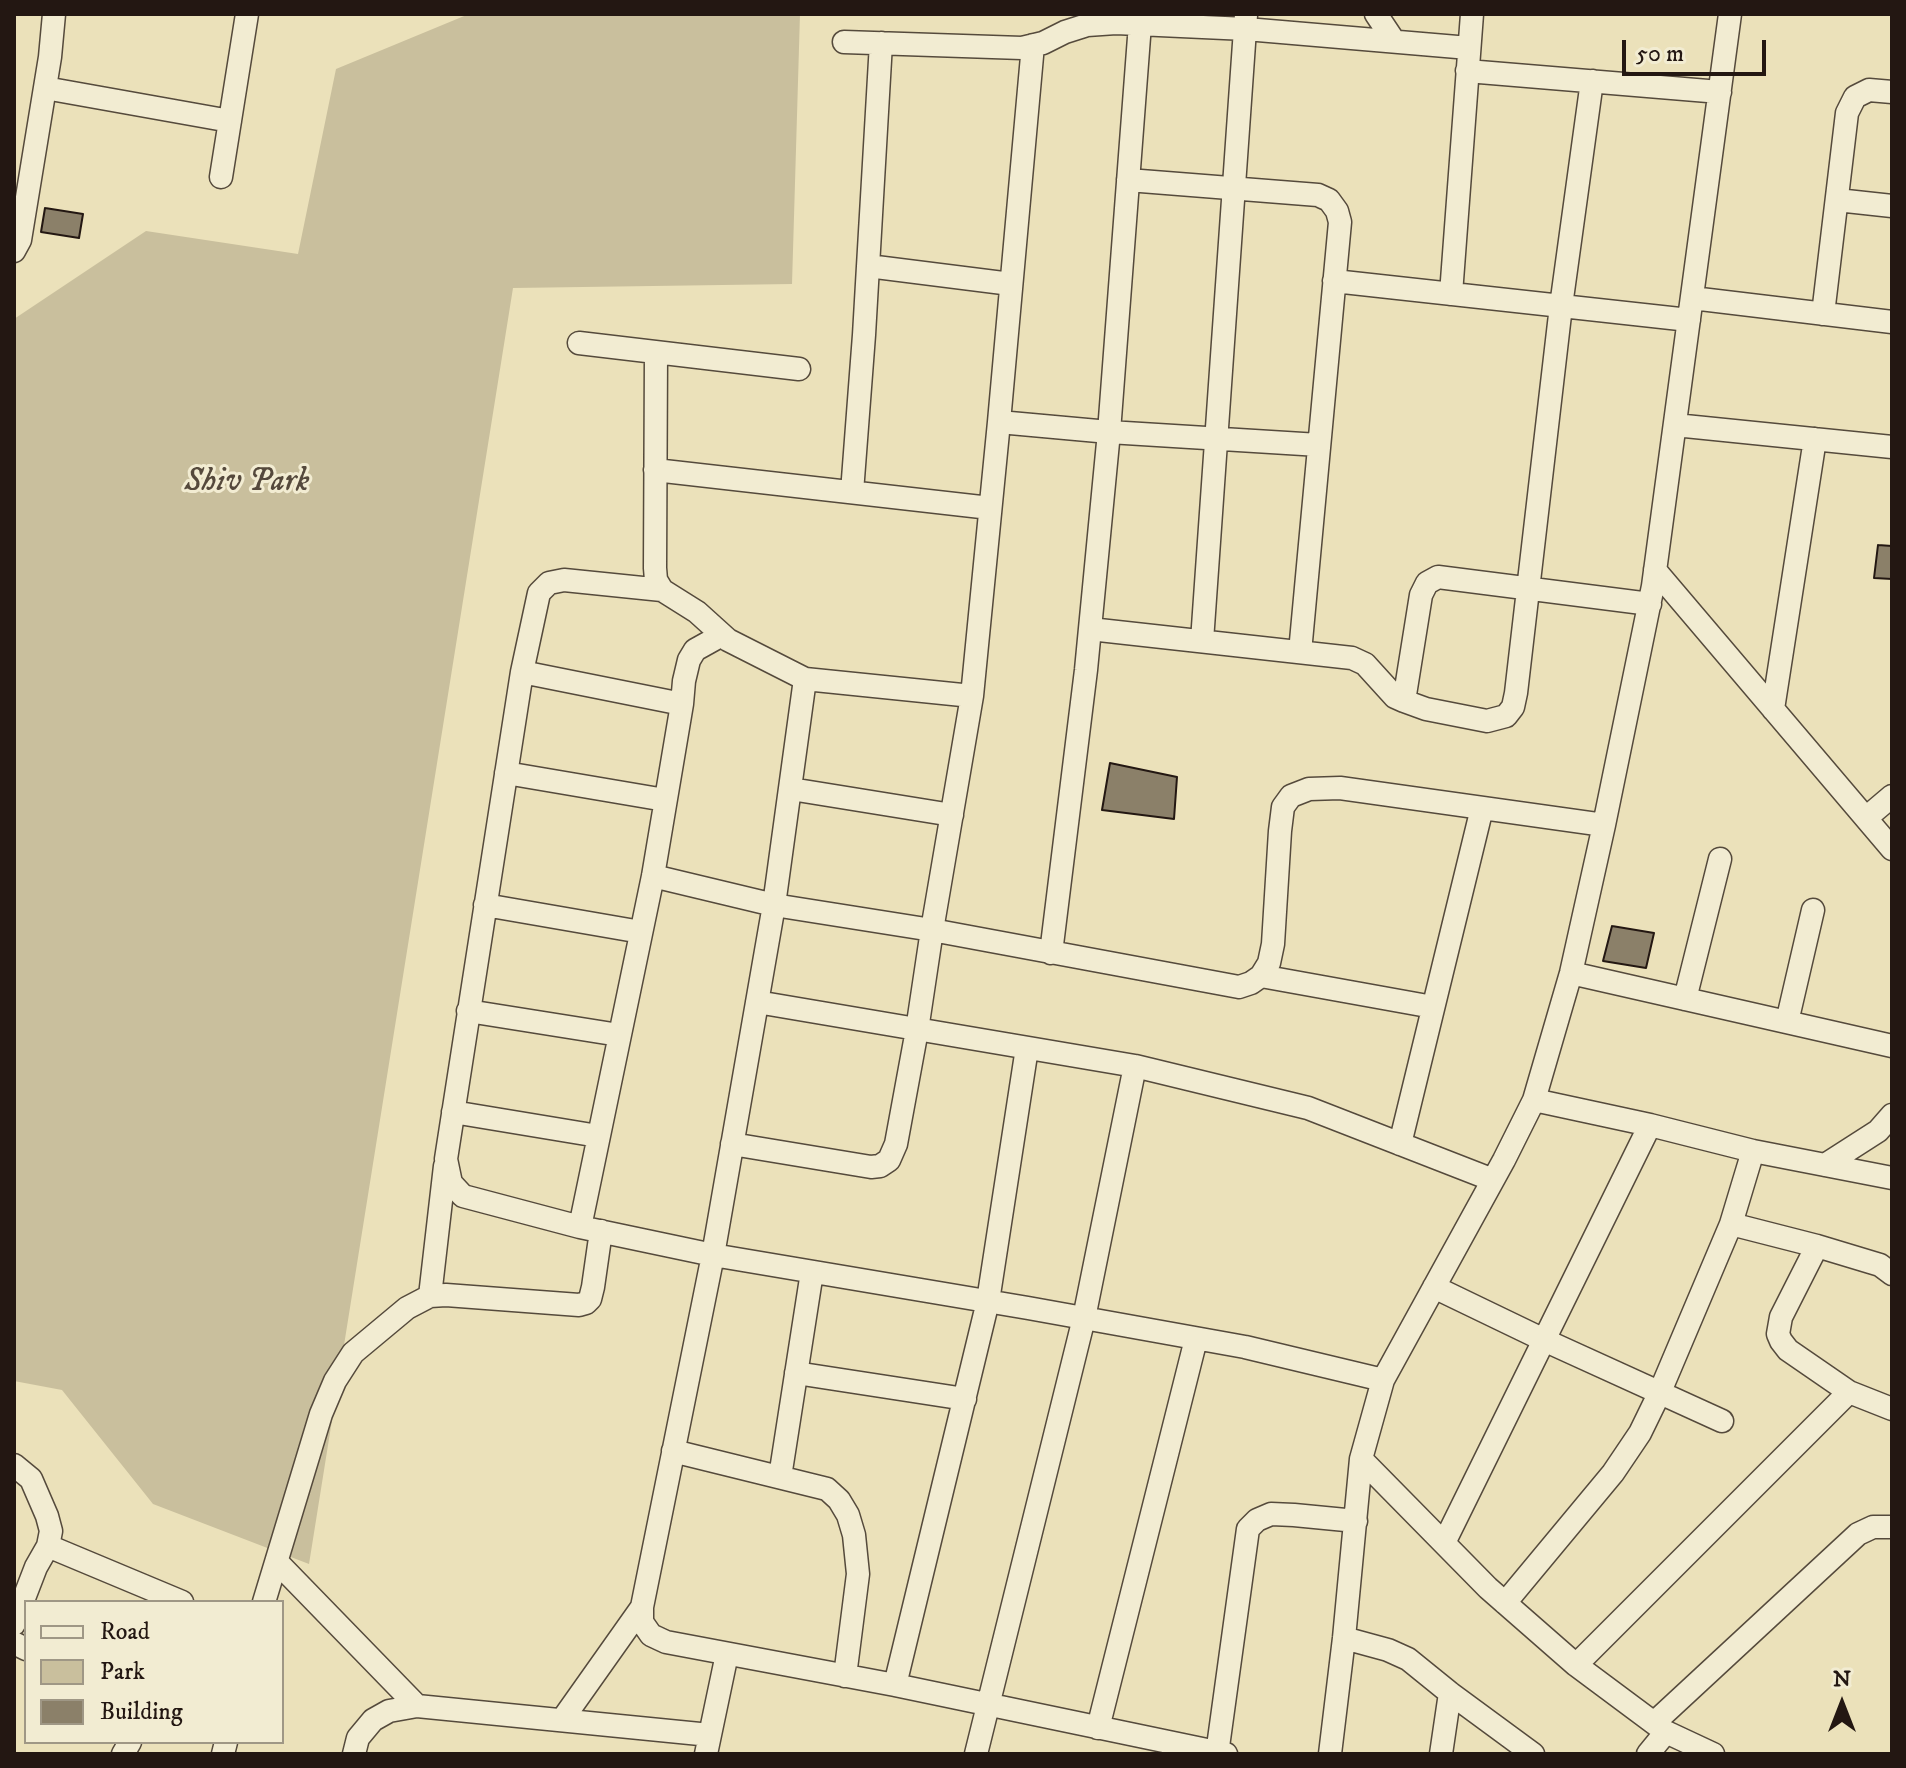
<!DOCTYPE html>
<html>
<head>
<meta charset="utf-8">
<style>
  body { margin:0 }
  #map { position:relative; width:1906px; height:1768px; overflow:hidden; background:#ebe1ba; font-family:"IM FELL DW Pica",serif }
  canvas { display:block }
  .frame { position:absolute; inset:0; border:16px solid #231712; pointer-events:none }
  .legend { position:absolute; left:24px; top:1600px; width:260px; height:144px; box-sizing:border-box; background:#f2ecd2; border:2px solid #9f9785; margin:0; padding:10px 14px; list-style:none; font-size:24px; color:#231712 }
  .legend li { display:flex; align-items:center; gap:16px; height:40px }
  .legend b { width:40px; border:2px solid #9f9785 }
  .north { position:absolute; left:1802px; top:1664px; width:80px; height:80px; -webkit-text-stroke:6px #f2ecd2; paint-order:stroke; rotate:0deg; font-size:22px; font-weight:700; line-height:32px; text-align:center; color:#231712 }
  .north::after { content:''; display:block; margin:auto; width:28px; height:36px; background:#231712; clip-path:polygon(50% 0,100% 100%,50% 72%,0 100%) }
  .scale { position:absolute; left:1622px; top:40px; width:144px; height:36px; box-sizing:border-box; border:4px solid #231712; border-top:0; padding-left:10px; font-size:24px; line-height:28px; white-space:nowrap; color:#231712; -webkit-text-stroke:6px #f2ecd2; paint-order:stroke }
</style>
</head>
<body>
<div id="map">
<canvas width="1906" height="1768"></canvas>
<div class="frame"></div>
<ul class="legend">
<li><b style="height:10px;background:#f2ecd2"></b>Road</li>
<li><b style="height:22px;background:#c9bf9d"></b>Park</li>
<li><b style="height:22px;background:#8b8069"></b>Building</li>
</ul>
<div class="north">N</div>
<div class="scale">50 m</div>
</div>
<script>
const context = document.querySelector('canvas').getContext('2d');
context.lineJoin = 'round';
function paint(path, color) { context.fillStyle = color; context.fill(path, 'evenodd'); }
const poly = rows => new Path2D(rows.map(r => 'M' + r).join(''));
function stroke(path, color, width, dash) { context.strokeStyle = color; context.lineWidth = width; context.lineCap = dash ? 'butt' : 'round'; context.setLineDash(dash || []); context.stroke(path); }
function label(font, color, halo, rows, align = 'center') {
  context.font = font + ' "IM FELL DW Pica",serif'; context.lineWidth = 6; context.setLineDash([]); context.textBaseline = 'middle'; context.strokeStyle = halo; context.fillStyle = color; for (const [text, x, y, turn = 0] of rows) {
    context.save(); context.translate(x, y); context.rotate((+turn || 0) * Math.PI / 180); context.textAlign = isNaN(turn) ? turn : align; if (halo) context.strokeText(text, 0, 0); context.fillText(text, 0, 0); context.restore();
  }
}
const green = poly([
  [469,14,800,14,792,284,513,288,309,1564,153,1504,62,1390,14,1381,14,319,146,231,298,254,336,69]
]);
const building = poly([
  [45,208,83,214,79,238,41,232,45,208],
  [1878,545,1892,546,1892,579,1874,578,1878,545],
  [1110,763,1177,777,1174,819,1102,810,1110,763],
  [1612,926,1654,933,1646,968,1603,961,1612,926]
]);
const minor = poly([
  [1376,14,1394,41],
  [844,42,1022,48,1043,43,1065,32,1087,25,1116,23,1246,29,1469,48],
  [1467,71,1720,92],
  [45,88,230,121],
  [221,177,247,14],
  [1128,180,1318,195,1329,200,1337,211,1340,222,1300,652],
  [1837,200,1892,206],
  [14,251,20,240,50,57,54,14],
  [868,266,1011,284],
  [1334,281,1689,320],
  [1451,294,1472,14],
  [1692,298,1892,322],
  [1823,314,1847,113,1855,97,1869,90,1892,92],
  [579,343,799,369],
  [656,353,655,568,656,580,662,590,697,612,728,640,805,679,972,696],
  [999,422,1109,432,1319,445],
  [1675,425,1892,447],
  [655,470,990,508],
  [852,492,864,335,881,43],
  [1655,570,1892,849],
  [662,590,564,580,549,583,539,593,522,672,446,1159,451,1183,463,1196,580,1227,713,1255,774,905,805,679],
  [1090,629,1352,658,1365,664,1395,697,1404,701,1426,709,1487,721,1506,716,1513,707,1516,693,1561,306,1592,81],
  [1202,641,1246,15],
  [522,672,682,704],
  [1404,701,1421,595,1427,583,1438,577,1650,604],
  [1773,709,1815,439],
  [506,773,665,800],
  [791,789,952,815],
  [1866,818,1892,796],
  [653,876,774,905,932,930,1239,987,1251,983,1261,976,1269,963,1273,944,1280,831,1283,807,1291,796,1309,789,1340,788,1604,825],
  [485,905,641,932],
  [1051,953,1086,670,1109,432,1140,24],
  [1571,973,1892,1046],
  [1261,976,1433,1007],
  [1685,999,1720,859],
  [757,1002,1135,1066,1308,1108,1493,1180],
  [468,1011,619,1035],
  [1787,1022,1813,910],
  [1027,1048,988,1301,895,1685,1226,1754],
  [1534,1100,1650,1125,1753,1151,1892,1178],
  [453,1112,598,1136],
  [732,1144,871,1167,880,1166,889,1160,896,1144,917,1030,932,930,972,696,999,422,1033,45],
  [1400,1144,1482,808],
  [1825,1165,1878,1131,1892,1115],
  [1731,1224,1817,1246,1880,1265,1892,1274],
  [580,1227,653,876,682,704,684,681,689,660,695,650,722,635],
  [1817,1246,1781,1317,1778,1334,1781,1341,1788,1350,1849,1392,1892,1409],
  [1434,1287,1544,1340,1722,1421],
  [430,1296,445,1166],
  [796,1373,965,1399],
  [673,1451,827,1489,839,1500,848,1515,854,1535,858,1574,845,1676],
  [1361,1459,1488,1588,1576,1665,1666,1732,1713,1754],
  [14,1465,31,1479,47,1516,51,1531,48,1546,36,1567,14,1624],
  [780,1477,812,1272],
  [1444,1543,1650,1125],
  [48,1546,182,1602],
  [277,1562,417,1706],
  [264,1602,321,1414,335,1381,353,1353,407,1308,430,1296,446,1295,579,1305,586,1303,590,1299,593,1287,601,1231],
  [1505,1603,1613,1473,1640,1433,1659,1394,1731,1224,1753,1151],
  [1344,1638,1388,1650,1408,1659,1450,1693,1533,1754],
  [14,1643,26,1649],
  [1576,1665,1849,1392],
  [895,1685,666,1642,651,1635,642,1622,642,1607,713,1255,1028,1308,1245,1347,1383,1380],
  [562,1720,642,1607],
  [1654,1723,1858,1534,1873,1527,1892,1527],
  [1098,1728,1196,1339],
  [123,1754,130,1742],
  [223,1754,226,1742],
  [354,1754,358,1738,373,1720,389,1711,417,1706,710,1735],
  [706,1754,727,1654],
  [976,1754,1084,1318,1135,1066],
  [1217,1754,1248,1529,1257,1520,1271,1514,1294,1515,1356,1521],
  [1330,1754,1344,1638,1361,1459,1383,1380,1504,1160,1534,1100,1571,973,1604,825,1653,586,1730,14],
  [1441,1754,1450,1693],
  [1648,1754,1666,1732]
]);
const parkNames = [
  ["Shiv Park",247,483]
];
paint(green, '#c9bf9d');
paint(building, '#8b8069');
stroke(building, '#231712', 2);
stroke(minor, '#554a3c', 25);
stroke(minor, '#f2ecd2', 22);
label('italic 32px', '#55493c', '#f2ecd2', parkNames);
</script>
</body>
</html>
